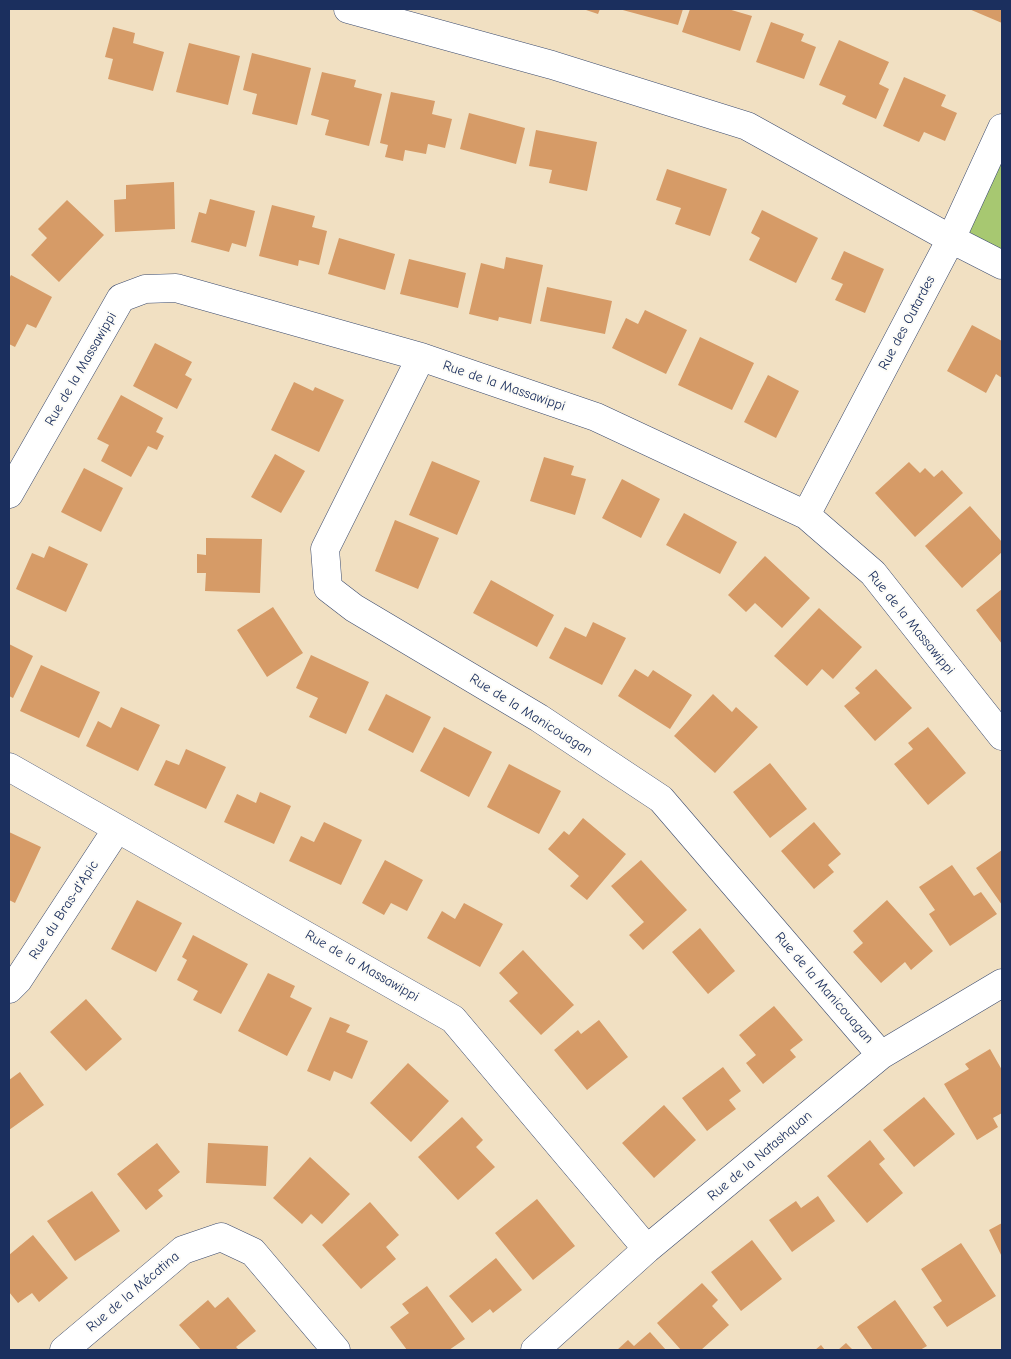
<!DOCTYPE html>
<html>
<head>
<meta charset="utf-8">
<style>
  body { margin:0 }
  #map { position:relative; width:1011px; height:1359px; overflow:hidden; background:#f1e0c2; font-family:"Comic Neue",sans-serif }
  canvas { display:block }
  .frame { position:absolute; inset:0; border:10px solid #1b2f5e; pointer-events:none }
</style>
</head>
<body>
<div id="map">
<canvas width="1011" height="1359"></canvas>
<div class="frame"></div>
</div>
<script>
const context = document.querySelector('canvas').getContext('2d');
context.lineJoin = 'round';
function paint(path, color) { context.fillStyle = color; context.fill(path, 'evenodd'); }
const poly = rows => new Path2D(rows.map(r => 'M' + r).join(''));
function stroke(path, color, width, dash) { context.strokeStyle = color; context.lineWidth = width; context.lineCap = dash ? 'butt' : 'round'; context.setLineDash(dash || []); context.stroke(path); }
function label(font, color, halo, rows, align = 'center') {
  context.font = font + ' "Comic Neue",sans-serif'; context.lineWidth = 4; context.setLineDash([]); context.textBaseline = 'middle'; context.strokeStyle = halo; context.fillStyle = color; for (const [text, x, y, turn = 0] of rows) {
    context.save(); context.translate(x, y); context.rotate((+turn || 0) * Math.PI / 180); context.textAlign = isNaN(turn) ? turn : align; if (halo) context.strokeText(text, 0, 0); context.fillText(text, 0, 0); context.restore();
  }
}
const green = poly([
  [1002,128,1002,265,951,239]
]);
const building = poly([
  [583,9,600,9,598,14],
  [619,9,683,9,678,25],
  [690,9,728,9,752,16,740,51,682,32],
  [969,9,1002,9,1002,23],
  [771,22,804,34,801,41,816,47,804,79,756,62],
  [113,27,135,33,133,43,164,52,153,91,108,79,113,59,105,57],
  [839,40,889,62,879,84,889,89,876,119,842,104,846,96,819,85],
  [189,43,240,56,228,105,176,92],
  [252,53,311,68,297,125,252,114,257,94,243,90],
  [322,72,356,80,354,87,382,94,369,146,325,135,329,120,311,115],
  [904,77,946,95,941,106,957,113,945,141,924,132,919,142,883,126],
  [391,92,435,101,432,114,452,119,445,148,428,144,426,154,405,150,403,161,385,157,388,145,380,143],
  [469,113,525,128,516,164,460,149],
  [536,130,597,142,587,191,549,183,552,170,529,166],
  [667,169,727,189,710,236,675,224,681,208,656,200],
  [174,182,175,229,115,232,114,200,126,199,126,185],
  [210,199,255,211,246,247,232,243,229,252,191,242,199,212,206,214],
  [67,200,104,235,59,282,31,255,47,238,38,229],
  [272,205,315,216,312,227,327,231,319,265,299,260,298,266,259,256],
  [762,210,818,238,796,283,749,260,760,238,751,233],
  [339,238,395,254,385,290,328,274],
  [844,251,884,269,865,313,835,300,843,284,831,279],
  [506,257,543,265,531,324,499,317,498,321,469,314,481,263,504,269],
  [409,259,466,273,458,308,400,294],
  [11,275,52,297,36,328,27,324,15,347,9,344,9,279],
  [547,287,612,301,605,334,540,321],
  [645,310,687,330,666,374,612,348,626,318,638,324],
  [972,325,1002,341,1002,378,996,374,986,393,947,371],
  [700,337,754,363,732,410,678,385],
  [155,343,192,362,185,375,192,379,177,409,133,386],
  [768,375,799,391,776,438,744,422],
  [294,382,313,391,315,387,344,400,319,452,271,430],
  [121,395,163,418,156,432,164,436,157,450,148,446,131,477,101,461,109,445,97,439],
  [275,454,305,471,281,513,251,497],
  [544,457,574,466,571,475,586,479,575,515,530,501],
  [432,461,480,481,457,535,409,515],
  [909,462,920,473,925,468,934,477,942,470,963,493,915,537,875,493],
  [84,468,123,488,101,532,61,512],
  [622,479,660,499,641,538,602,518],
  [970,506,1002,542,1002,552,962,588,925,546],
  [684,513,737,542,720,574,666,545],
  [395,520,439,538,418,589,375,571],
  [206,538,262,539,260,593,205,591,206,573,197,573,197,554,206,555],
  [49,546,88,564,66,612,16,589,32,553,44,558],
  [765,556,810,598,782,628,755,603,746,612,728,595],
  [491,580,554,615,537,647,473,613],
  [1002,589,1002,644,976,610],
  [273,607,303,653,267,677,237,630],
  [819,608,862,647,833,679,822,669,807,686,774,656],
  [593,622,626,638,602,685,549,658,565,627,586,637],
  [9,644,33,656,13,698,9,696],
  [311,655,369,682,346,734,309,717,318,698,296,688],
  [41,665,100,692,79,738,20,711],
  [635,669,648,677,653,670,692,695,670,729,618,696],
  [876,669,912,708,875,741,844,706,860,693,855,688],
  [386,694,431,717,413,753,368,730],
  [713,694,732,712,736,707,758,727,715,773,674,736],
  [121,707,160,725,138,771,86,746,98,721,111,728],
  [444,727,492,752,469,797,420,771],
  [928,727,966,773,928,805,894,764,913,749,908,743],
  [186,749,226,767,206,809,154,785,166,760,179,765],
  [770,763,807,809,770,838,733,792],
  [509,764,561,791,539,834,487,807],
  [260,792,291,806,274,844,224,822,237,794,256,803],
  [583,818,626,854,587,900,570,886,579,876,548,849,564,831,569,835],
  [324,822,362,840,341,885,289,861,301,836,314,842],
  [814,822,841,854,828,865,834,872,814,889,781,851],
  [9,832,41,847,15,903,9,900],
  [1002,850,1002,905,976,868],
  [385,860,423,880,407,911,391,903,384,915,362,903],
  [641,860,687,910,643,950,629,935,644,922,611,886],
  [952,865,974,896,981,892,997,914,950,946,929,914,935,910,919,887],
  [137,900,182,923,156,972,111,949],
  [887,900,933,951,911,970,905,962,881,983,853,952,863,943,853,931],
  [464,903,503,924,480,967,427,938,442,911,455,919],
  [700,928,735,971,708,994,672,952],
  [193,935,248,964,221,1014,193,1000,198,991,177,980,187,960,182,957],
  [523,950,574,1005,541,1035,509,1001,518,993,499,973],
  [268,973,295,986,290,997,312,1008,287,1056,238,1031],
  [86,999,122,1039,86,1071,50,1032],
  [774,1006,803,1040,790,1050,796,1057,763,1084,746,1063,756,1055,739,1035],
  [330,1017,350,1025,346,1032,368,1041,352,1079,334,1071,330,1081,307,1071],
  [599,1020,628,1057,587,1090,554,1050,578,1030,581,1034],
  [990,1049,1002,1070,1002,1113,993,1118,998,1127,977,1140,944,1084,969,1069,965,1064],
  [408,1063,449,1101,411,1142,370,1103],
  [723,1067,741,1091,729,1100,736,1109,707,1131,682,1098],
  [20,1072,44,1105,9,1130,9,1080],
  [924,1097,955,1134,914,1167,883,1130],
  [664,1105,696,1140,654,1178,622,1143],
  [462,1117,483,1140,476,1147,495,1167,458,1200,418,1157],
  [870,1140,885,1159,879,1164,903,1193,867,1223,827,1176],
  [157,1143,180,1172,158,1190,163,1196,146,1210,117,1174],
  [208,1143,268,1146,266,1186,206,1183],
  [310,1157,350,1194,322,1224,311,1214,302,1224,273,1198],
  [92,1191,120,1231,75,1261,47,1221],
  [818,1196,835,1221,792,1252,769,1220,796,1201,801,1208],
  [537,1199,575,1246,533,1280,495,1233],
  [370,1202,399,1235,386,1247,396,1259,361,1289,322,1245],
  [1002,1223,1002,1257,989,1230],
  [33,1235,68,1278,39,1302,32,1293,18,1303,9,1292,9,1255],
  [752,1240,782,1279,741,1311,711,1272],
  [961,1243,996,1296,947,1327,933,1307,942,1301,921,1269],
  [496,1258,522,1290,493,1313,490,1309,472,1323,449,1296],
  [702,1283,718,1300,712,1306,729,1325,701,1350,681,1350,657,1323],
  [427,1286,465,1339,449,1350,407,1350,390,1327,409,1313,402,1304],
  [228,1297,256,1331,236,1347,239,1350,201,1350,179,1325,208,1300,215,1308],
  [895,1300,927,1346,920,1350,873,1350,857,1327],
  [650,1332,666,1350,617,1350,628,1340,634,1346],
  [846,1343,853,1350,838,1350],
  [821,1345,825,1350,815,1350]
]);
const minor = poly([
  [348,9,552,65,747,126,951,239,1002,265],
  [421,357,325,549,328,588,354,608,539,718,661,799,881,1055],
  [9,494,121,298,145,289,176,288,421,357,596,417,806,515,873,573,1002,736],
  [806,515,951,239,1002,128],
  [9,767,453,1019,647,1249],
  [9,989,18,980,117,829],
  [64,1350,183,1250,221,1237,253,1252,336,1350],
  [535,1350,647,1249,881,1055,1002,983]
]);
const streetNames = [
  ["Rue des Outardes",907,323,-62],
  ["Rue de la Massawippi",81,369,-60],
  ["Rue de la Massawippi",504,386,19],
  ["Rue de la Massawippi",911,623,51],
  ["Rue de la Manicouagan",531,715,32],
  ["Rue du Bras-d'Apic",64,910,-57],
  ["Rue de la Massawippi",362,966,30],
  ["Rue de la Manicouagan",824,988,49],
  ["Rue de la Natashquan",760,1156,-40],
  ["Rue de la Mécatina",133,1292,-40]
];
paint(green, '#a7c871');
paint(building, '#d69b67');
stroke(minor, '#3b4a6d', 29);
stroke(minor, '#fff', 28);
label('14px', '#1b2f5e', '#fdfcf7', streetNames);
</script>
</body>
</html>
